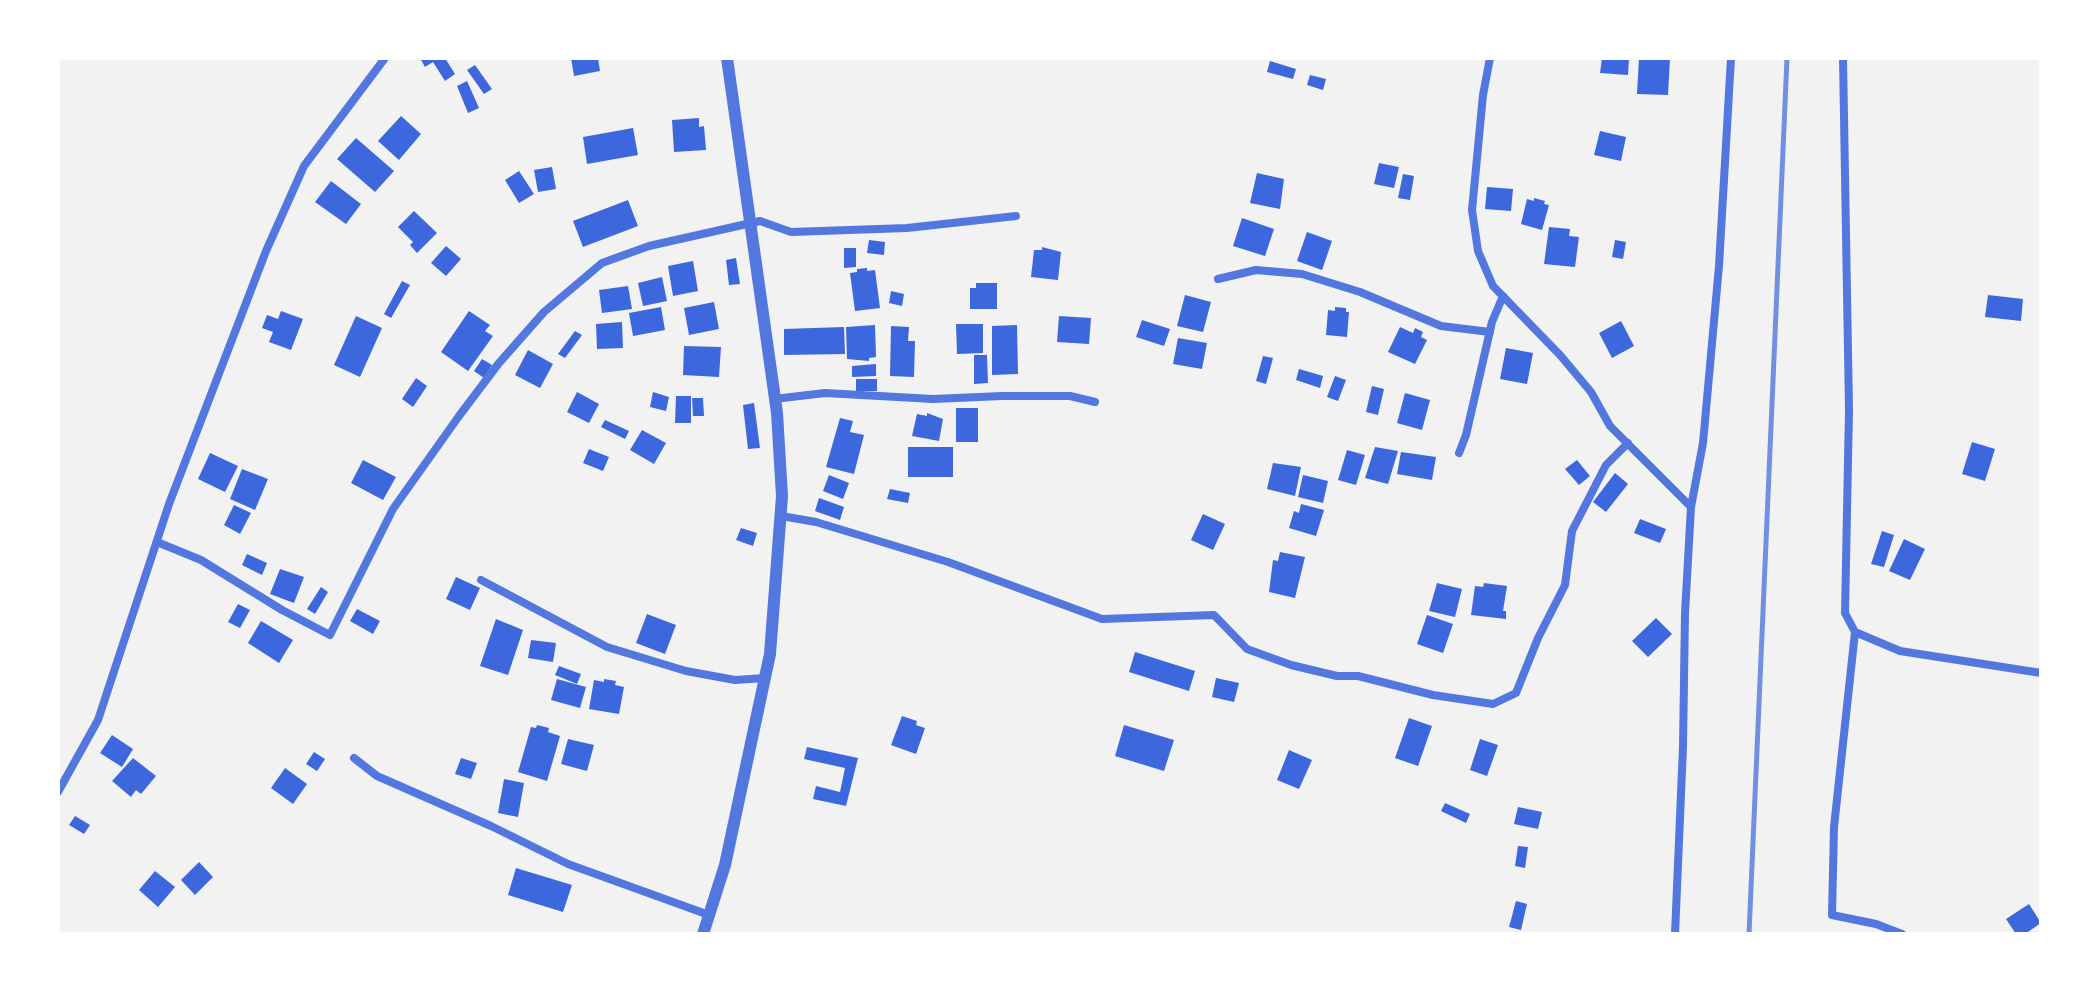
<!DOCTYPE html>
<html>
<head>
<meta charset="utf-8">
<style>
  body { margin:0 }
  #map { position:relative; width:2099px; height:992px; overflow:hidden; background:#f2f2f2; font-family:Poppins,sans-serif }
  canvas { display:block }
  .frame { position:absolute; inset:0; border:60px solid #fff; pointer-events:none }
</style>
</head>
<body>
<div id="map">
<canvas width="2099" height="992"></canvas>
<div class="frame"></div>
</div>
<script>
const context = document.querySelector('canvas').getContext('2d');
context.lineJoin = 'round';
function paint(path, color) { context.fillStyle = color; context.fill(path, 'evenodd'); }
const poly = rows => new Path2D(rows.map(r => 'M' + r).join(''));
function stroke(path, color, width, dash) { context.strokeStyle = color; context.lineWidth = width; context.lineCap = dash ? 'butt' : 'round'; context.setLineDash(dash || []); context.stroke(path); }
const building = poly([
  [420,58,445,58,455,74,445,81,433,62,425,67],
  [571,58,598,58,600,71,574,76],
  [1602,58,1629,58,1628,75,1600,73],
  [1639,58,1670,58,1668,95,1637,94],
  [1270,61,1296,69,1293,79,1267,72],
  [475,65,492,89,484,94,467,70],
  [1310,75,1326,79,1323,90,1307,85],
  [467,81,479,108,468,113,457,86],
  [401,116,421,134,399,160,378,141],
  [699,118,699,127,704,126,706,150,674,152,672,120],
  [633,128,638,155,587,164,583,137],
  [1600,131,1626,137,1621,161,1594,155],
  [356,138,394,171,375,192,337,159],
  [1379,163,1399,167,1394,188,1374,184],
  [552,167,556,189,538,192,534,170],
  [519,171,534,194,519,203,505,180],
  [1257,173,1284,179,1280,209,1250,203],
  [1403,174,1414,176,1410,200,1398,198],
  [331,181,361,204,346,224,315,202],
  [1487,187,1513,189,1511,211,1485,209],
  [1534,198,1545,201,1544,204,1549,205,1542,230,1521,224,1527,199,1534,201],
  [628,200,638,226,583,247,573,221],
  [414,211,437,233,417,253,410,245,413,242,398,227],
  [1242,218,1274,229,1265,256,1233,246],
  [1549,227,1570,229,1569,236,1579,237,1575,267,1544,264],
  [1307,232,1332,241,1322,270,1297,261],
  [869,240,885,242,884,255,867,253],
  [1615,240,1626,242,1623,259,1612,257],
  [446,246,461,259,446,276,431,263],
  [1042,247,1061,252,1058,280,1031,277,1034,250,1042,250],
  [844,248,856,248,856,267,844,268],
  [736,258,740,284,729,285,726,260],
  [693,261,698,291,673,296,668,266],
  [867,268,867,271,875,270,880,308,855,311,850,273,857,272,857,269],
  [662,277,667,301,643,306,638,283],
  [402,281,410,285,391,318,384,314],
  [976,283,997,283,997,309,970,309,970,288,976,288],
  [628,286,632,309,602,313,599,290],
  [891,291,904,294,902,306,889,303],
  [1185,295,1211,302,1203,332,1177,326],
  [1988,295,2023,299,2021,321,1985,317],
  [714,302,719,329,689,335,684,308],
  [661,307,665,330,633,336,629,313],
  [1335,307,1346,308,1346,312,1349,312,1347,337,1326,335,1328,310,1335,311],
  [281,311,303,319,291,350,269,342,273,332,262,328,267,315,278,319],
  [469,311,490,325,485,331,493,336,468,371,441,352],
  [356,316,382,328,360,377,334,365],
  [1059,316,1091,318,1089,344,1057,342],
  [1142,320,1170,329,1164,346,1136,337],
  [1621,321,1634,346,1612,358,1599,333],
  [622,322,623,348,597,349,596,324],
  [956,324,983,324,983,353,957,354],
  [875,325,876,357,869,358,869,361,847,359,846,327],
  [1017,325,1018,374,992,375,992,326],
  [891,326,909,327,908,341,915,341,914,377,890,376],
  [844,327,845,354,784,355,784,329],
  [1400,327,1413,333,1415,328,1423,332,1421,337,1427,340,1415,364,1388,352],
  [575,331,582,335,565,358,558,354],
  [1178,338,1207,343,1202,369,1173,364],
  [684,346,721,347,719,377,683,375],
  [1506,348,1533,353,1527,384,1500,379],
  [528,350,553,364,540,388,515,375],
  [974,355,987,355,988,383,974,384],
  [1263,356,1273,358,1266,384,1256,381],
  [482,359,492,365,484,378,474,371],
  [876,364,876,376,852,377,852,366],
  [1299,369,1323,376,1320,388,1296,380],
  [1335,376,1346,380,1338,401,1327,397],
  [416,378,427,386,413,407,402,399],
  [856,379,877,379,877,391,856,391],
  [1372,386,1384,389,1378,415,1366,412],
  [577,392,599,404,589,423,567,412],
  [653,392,669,397,666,411,650,407],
  [1405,393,1430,400,1422,430,1397,423],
  [676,396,691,396,691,423,675,423],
  [692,398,703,398,704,416,693,416],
  [754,403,760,448,748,449,743,405],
  [956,408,978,408,978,442,956,442],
  [927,413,943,419,939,441,912,436,917,414,927,416],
  [840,418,853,421,850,432,864,435,854,474,826,467],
  [605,420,629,431,625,439,601,427],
  [642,430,666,443,654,464,630,450],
  [1972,442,1995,449,1985,481,1962,474],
  [908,447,953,447,953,477,908,477],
  [1375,447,1398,451,1388,484,1365,478],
  [589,449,609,457,603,471,583,463],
  [1347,450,1365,455,1356,485,1338,480],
  [1401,452,1436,457,1432,480,1397,474],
  [210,453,238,466,225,492,198,479],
  [363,460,396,477,383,500,351,483],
  [1577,460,1590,476,1579,485,1565,469],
  [1273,463,1301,467,1295,496,1267,489],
  [242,469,268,479,255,510,230,499],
  [1615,473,1628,484,1606,512,1593,502],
  [829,475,849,483,843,499,823,491],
  [1303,475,1328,481,1323,503,1298,497],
  [890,489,910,493,908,503,887,499],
  [819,498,844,507,840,520,815,511],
  [1301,504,1324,510,1316,536,1289,528,1294,511,1299,513],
  [234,505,251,513,240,534,224,525],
  [1203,514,1225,524,1213,550,1191,540],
  [1640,519,1666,529,1660,543,1634,533],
  [741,528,757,533,753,546,736,540],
  [1882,531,1894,535,1884,567,1871,564],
  [1904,539,1925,549,1910,580,1889,571],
  [1280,552,1305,557,1295,598,1269,592,1273,560,1278,561],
  [247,554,267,563,262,575,242,565],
  [280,569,304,577,294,603,270,594],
  [456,577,480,588,470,610,446,599],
  [1437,583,1462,589,1455,617,1429,611],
  [1484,583,1507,586,1503,611,1506,611,1506,619,1471,615,1475,586,1483,587],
  [321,587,328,592,315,614,307,609],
  [238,604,250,610,240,628,228,622],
  [357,609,380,621,373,634,350,621],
  [647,614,676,625,665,654,636,643],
  [1427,615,1453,624,1443,653,1417,644],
  [1656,618,1672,634,1648,657,1632,641],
  [496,619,523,630,508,675,480,666],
  [261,621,293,640,279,663,248,643],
  [531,640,556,643,553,662,528,658],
  [1135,652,1195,671,1189,691,1129,672],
  [559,666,581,674,577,684,555,675],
  [1216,678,1239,683,1234,702,1212,697],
  [557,679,586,687,580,708,551,700],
  [604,679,616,681,615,685,624,687,619,714,589,709,594,680,604,682],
  [902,716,917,721,916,725,925,728,916,754,891,745],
  [1409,718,1432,726,1418,766,1395,758],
  [537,725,549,728,548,732,560,736,547,781,518,772,531,727,536,728],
  [1124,725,1174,740,1164,771,1115,756],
  [112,735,133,749,122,767,100,753],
  [568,739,594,745,587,771,561,764],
  [1480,739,1498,745,1487,776,1470,770],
  [807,747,858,758,846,806,813,799,816,786,840,792,845,768,804,759],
  [1289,750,1312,760,1299,789,1277,780],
  [314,752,325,759,317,771,306,764],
  [133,758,156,776,141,794,136,790,131,797,112,781],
  [461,758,477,763,471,779,455,774],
  [285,768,307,784,293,804,271,788],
  [504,779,524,783,518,817,498,813],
  [1445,803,1470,814,1466,823,1441,811],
  [1518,807,1542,812,1538,829,1514,824],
  [75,816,90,825,84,834,69,825],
  [1518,846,1528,847,1525,868,1515,866],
  [199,862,213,877,195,895,181,880],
  [516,868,572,885,563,912,508,895],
  [155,871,175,887,158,907,139,890],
  [1516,901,1527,904,1521,930,1509,927],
  [2029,904,2041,923,2025,934,2016,934,2006,919]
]);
const minor = poly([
  [1490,58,1483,95,1472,210,1478,251,1493,286,1560,355,1591,392,1610,426,1691,507],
  [1843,58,1849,410,1845,613,1855,632,1900,651,2041,673],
  [1218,279,1256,270,1302,274,1360,292,1441,326,1490,332],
  [774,399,825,393,933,399,1002,396,1070,396,1095,402],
  [1459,453,1466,435,1492,322,1503,296],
  [781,516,816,522,948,562,1102,619,1214,615,1247,649,1291,665,1337,676,1358,676,1433,695,1493,704,1516,693,1538,638,1565,585,1572,531,1606,465,1628,443],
  [157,542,201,560,282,610,330,635,393,509,459,416,499,363,544,312,602,263,649,246,760,221,791,232,907,228,1016,216],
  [481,580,607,647,686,671,735,680,765,678],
  [1855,632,1834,827,1832,915,1876,924,1902,934],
  [354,758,377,776,491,826,568,864,709,915],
  [58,792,98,720,169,504,266,251,304,166,385,58],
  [1675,934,1683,747,1685,613,1691,507,1703,443,1719,266,1731,58]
]);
const tertiary = poly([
  [703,934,725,865,770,654,782,496,777,413,727,58]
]);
const rail = poly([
  [1749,934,1787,58]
]);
paint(building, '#3d67dc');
stroke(minor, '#5277de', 8);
stroke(tertiary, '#5277de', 12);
stroke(rail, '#7290e2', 5);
</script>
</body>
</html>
